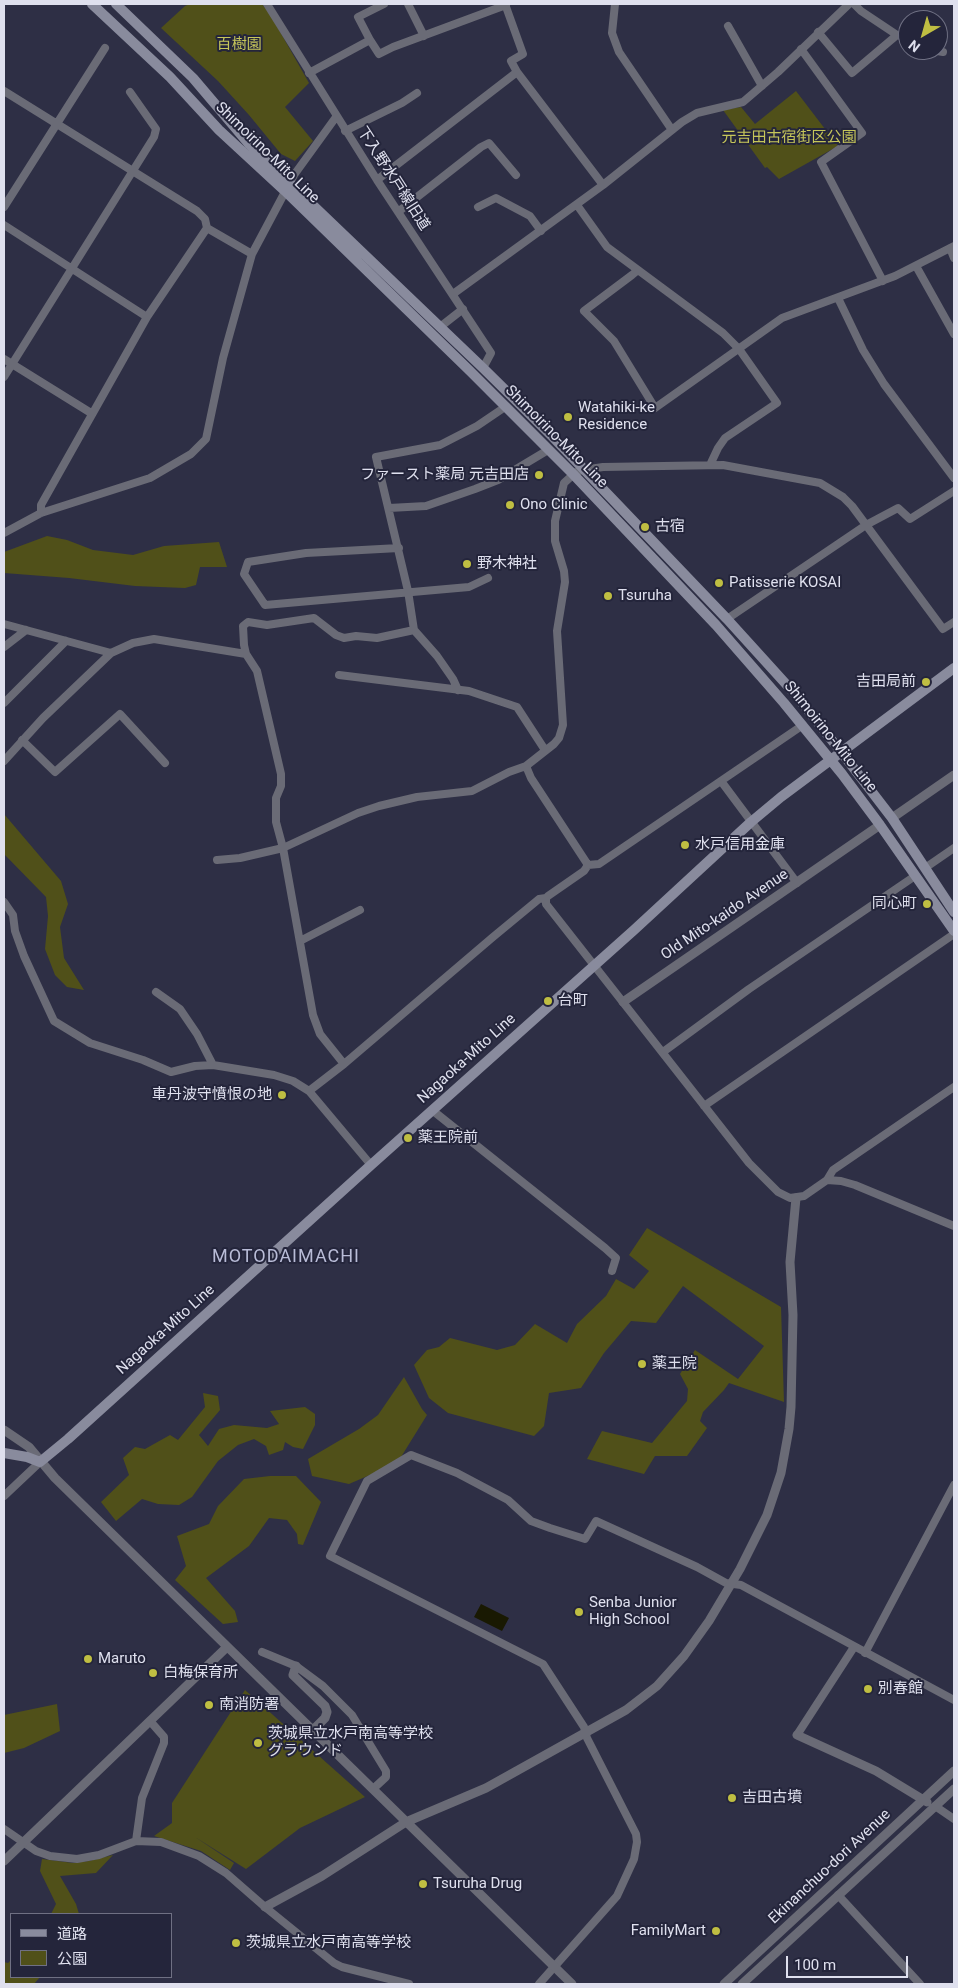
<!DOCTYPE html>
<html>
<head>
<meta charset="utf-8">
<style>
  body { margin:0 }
  #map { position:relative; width:958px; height:1988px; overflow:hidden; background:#2e2f45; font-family:Roboto,"Noto Sans JP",sans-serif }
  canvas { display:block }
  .frame { position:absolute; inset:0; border:5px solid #dfe0ee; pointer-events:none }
  .legend { position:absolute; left:10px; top:1913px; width:162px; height:65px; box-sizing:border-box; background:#24253b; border:1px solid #6f7083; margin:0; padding:6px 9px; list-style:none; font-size:15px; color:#dfe0ee }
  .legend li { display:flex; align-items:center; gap:10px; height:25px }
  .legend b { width:25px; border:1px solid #6f7083 }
  .north { position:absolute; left:898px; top:10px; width:50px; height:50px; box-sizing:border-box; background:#24253b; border:1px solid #6f7083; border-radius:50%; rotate:218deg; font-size:14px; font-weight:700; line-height:20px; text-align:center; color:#dfe0ee }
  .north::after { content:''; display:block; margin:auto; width:18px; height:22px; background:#bfbe42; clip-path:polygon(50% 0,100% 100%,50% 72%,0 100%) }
  .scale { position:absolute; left:786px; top:1956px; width:122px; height:22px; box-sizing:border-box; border:2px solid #dfe0ee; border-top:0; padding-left:6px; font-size:15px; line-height:18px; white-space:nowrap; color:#dfe0ee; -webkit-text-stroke:4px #24253b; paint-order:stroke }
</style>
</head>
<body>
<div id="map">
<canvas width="958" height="1988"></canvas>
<div class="frame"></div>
<ul class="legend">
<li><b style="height:6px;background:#898b9d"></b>道路</li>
<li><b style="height:14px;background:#505019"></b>公園</li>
</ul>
<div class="north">N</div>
<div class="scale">100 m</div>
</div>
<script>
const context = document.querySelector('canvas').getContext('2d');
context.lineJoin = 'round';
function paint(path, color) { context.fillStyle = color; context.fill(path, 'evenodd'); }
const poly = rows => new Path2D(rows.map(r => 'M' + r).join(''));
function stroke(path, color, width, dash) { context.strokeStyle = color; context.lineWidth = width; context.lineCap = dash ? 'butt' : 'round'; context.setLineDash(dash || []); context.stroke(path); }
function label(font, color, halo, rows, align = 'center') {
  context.font = font + ' Roboto,"Noto Sans JP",sans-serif'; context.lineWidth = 4; context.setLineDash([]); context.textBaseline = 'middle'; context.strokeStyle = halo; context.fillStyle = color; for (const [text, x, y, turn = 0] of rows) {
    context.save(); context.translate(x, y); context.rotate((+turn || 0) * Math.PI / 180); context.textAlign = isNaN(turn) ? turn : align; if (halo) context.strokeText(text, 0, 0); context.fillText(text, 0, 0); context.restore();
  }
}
const green = poly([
  [190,4,262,4,270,14,309,83,285,107,313,141,295,161,281,154,249,115,218,81,161,28,185,6],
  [796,91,838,146,779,179,767,167,765,168,723,110,741,107,755,124],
  [47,536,67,540,93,550,133,555,164,546,219,542,227,567,200,567,196,585,185,588,135,586,69,578,4,573,4,552],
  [4,814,61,881,68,904,60,927,64,958,84,990,67,987,55,975,45,949,48,916,46,897,4,854],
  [647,1228,781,1307,784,1402,729,1383,724,1390,703,1412,700,1421,707,1428,687,1456,655,1456,644,1474,587,1459,602,1431,652,1443,687,1401,688,1389,680,1374,695,1350,738,1379,764,1346,683,1286,656,1323,631,1321,604,1353,581,1388,549,1393,544,1426,534,1436,448,1413,429,1398,414,1365,427,1350,439,1347,450,1338,497,1350,515,1345,535,1324,567,1343,577,1324,606,1296,616,1279,634,1289,649,1271,629,1255],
  [404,1377,422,1409,427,1415,401,1457,379,1471,349,1484,312,1476,308,1459,359,1429,378,1415],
  [203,1393,218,1396,220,1410,199,1435,208,1446,219,1429,234,1425,267,1428,279,1424,270,1411,305,1407,315,1414,315,1425,303,1449,293,1447,285,1442,283,1450,269,1455,266,1446,254,1439,238,1445,218,1461,192,1497,179,1505,158,1504,142,1499,116,1521,101,1502,129,1475,123,1458,135,1447,145,1449,170,1435,178,1440,205,1407],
  [270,1476,296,1476,321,1502,303,1545,298,1544,297,1534,287,1520,269,1518,249,1546,206,1578,235,1611,238,1622,223,1624,175,1580,186,1566,177,1536,209,1524,218,1506,244,1479],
  [245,1690,365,1797,300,1828,246,1869,195,1837,234,1863,230,1870,201,1851,154,1836,172,1823,172,1803],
  [57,1704,60,1731,24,1748,4,1753,4,1715],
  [113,1855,96,1873,60,1876,76,1904,79,1914,51,1914,56,1904,40,1871,42,1859,73,1863,89,1861],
  [11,1960,11,1977,40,1977,34,1984,4,1984,4,1962,8,1963]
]);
const water = poly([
  [481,1604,509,1618,502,1631,474,1617]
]);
const minor = poly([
  [267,4,377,180,491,353,483,368],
  [408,4,424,36],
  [505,4,523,54,511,61,517,72],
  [615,4,612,33,619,52,672,130],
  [854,4,861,11,897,35,908,38],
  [728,26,762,86],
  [818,32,852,73,897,35],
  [370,40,358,17,384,4],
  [801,49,862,133,821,162,883,281],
  [932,50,943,52],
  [309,73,370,40,379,54,393,47,506,5],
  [4,91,197,211,205,219,207,228,147,317,41,505,41,513],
  [345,131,402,103,417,93],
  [377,180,517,72,603,185],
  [577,205,607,247,723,333,739,349,777,403,725,438,718,448,710,465],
  [4,207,105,48],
  [478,207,496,198,530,216,541,231],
  [398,212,481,147,489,143,516,175],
  [4,225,147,317],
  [207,228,252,254],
  [950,248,954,258],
  [916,266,954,334],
  [638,270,632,275,584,311,614,341,655,408,782,318,895,276,954,246],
  [453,294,603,185,682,122,697,113,743,102,778,72,849,4],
  [838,298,863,350,884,384,954,478],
  [440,327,463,309],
  [4,359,91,413],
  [4,377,154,137,156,129,130,92],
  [389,508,426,506,475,489,498,480,548,450],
  [4,533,41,513,150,478,191,454,206,439,223,358,252,254,294,175,336,117],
  [399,548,306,553,248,562,244,574,265,605,469,587,488,578],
  [727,619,866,525,898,508,910,519,954,491],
  [954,622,943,629,852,506,843,497,820,483,723,465,603,467,583,470,576,472,564,483,555,521,555,541,564,571,565,582,557,631,563,725,559,738,554,744,526,766,531,778,588,865,584,871,548,896,546,898,546,904,749,1163,778,1192,790,1198,804,1196,827,1180,841,1181,855,1185,954,1226],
  [4,624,111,653],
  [4,647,26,630],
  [339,675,469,691,517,707,545,750],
  [458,690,453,679,437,656,414,630,408,591,376,457,440,445,477,426,505,407],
  [4,703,66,641],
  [22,740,55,772,120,714,165,763],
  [4,761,43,718,111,653,133,643,154,639,246,654],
  [721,781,797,883],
  [217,860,240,858,283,848,358,813,379,806,417,797,472,791,509,772,526,766],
  [588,865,599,864,803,725],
  [925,868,954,848],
  [4,902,13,915,15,931,24,956,54,1021,90,1043,143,1060,171,1072,195,1066,213,1065,274,1075,293,1081,309,1091,371,1165],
  [300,941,360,910],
  [156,992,180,1009,197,1034,213,1065],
  [663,1052,749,989,915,876],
  [344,1064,320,1034,313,1015,283,848,276,822,276,798,281,786,281,774,257,671,246,654,244,645,243,626,248,622,267,625,314,618,336,635,344,638,356,636,377,638,414,630],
  [309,1091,344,1064,493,937,539,899,546,898],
  [704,1106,954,934],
  [432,1110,605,1248,616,1258,612,1271],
  [827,1180,833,1170,954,1087],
  [4,1496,40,1462],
  [262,1652,296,1666,323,1686,352,1715,386,1771,386,1777,373,1789],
  [865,1653,954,1485],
  [797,1735,854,1647],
  [935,1806,954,1819],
  [4,1829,36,1851,50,1856,77,1859,99,1855,136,1841,161,1842,199,1856,226,1873,265,1907,334,1963,342,1967,409,1984],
  [136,1841,142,1798,164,1743,164,1737,150,1721],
  [838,1895,920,1984],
  [539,1984,617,1896,634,1859,637,1842,636,1834,587,1738,584,1727,543,1664,330,1556,367,1481,411,1455,457,1473,508,1500,531,1521,550,1528,585,1539,596,1521,697,1567,726,1583,741,1585,954,1700]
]);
const tertiary = poly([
  [892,818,954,775],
  [623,1002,880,825],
  [4,1430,29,1447,55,1478,572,1984],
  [296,1666,293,1675,325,1706,327,1712,325,1718,312,1731],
  [797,1735,876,1771,927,1802],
  [4,1861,227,1647],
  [265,1907,322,1876,406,1822,486,1788,626,1710,657,1686,684,1656,709,1621,740,1569,767,1515,781,1473,789,1429,791,1407,793,1315,790,1262,796,1198],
  [724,1984,954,1771],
  [742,1984,954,1789]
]);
const secondary = poly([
  [92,4,170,77,219,130,285,191,470,371,573,474,716,625,784,703,842,774,880,825,954,931],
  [116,4,193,78,249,144,483,368,553,437,727,619,795,694,842,753,892,818,954,912],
  [4,1453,27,1457,40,1462,68,1439,371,1165,634,930,751,822,781,797,954,668]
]);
const markers = [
  [568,417,5,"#bfbe42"],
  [539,475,5,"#bfbe42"],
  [510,505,5,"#bfbe42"],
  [645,527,5,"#bfbe42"],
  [467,564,5,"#bfbe42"],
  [719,583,5,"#bfbe42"],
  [608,596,5,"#bfbe42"],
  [926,682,5,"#bfbe42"],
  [685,845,5,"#bfbe42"],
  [927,904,5,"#bfbe42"],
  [548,1001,5,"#bfbe42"],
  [282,1095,5,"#bfbe42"],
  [408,1138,5,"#bfbe42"],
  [642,1364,5,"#bfbe42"],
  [579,1612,5,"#bfbe42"],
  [88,1659,5,"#bfbe42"],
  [153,1673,5,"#bfbe42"],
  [868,1689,5,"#bfbe42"],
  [209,1705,5,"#bfbe42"],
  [258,1743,5,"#bfbe42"],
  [732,1798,5,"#bfbe42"],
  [423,1884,5,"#bfbe42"],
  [716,1931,5,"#bfbe42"],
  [236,1943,5,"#bfbe42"]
];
const parkNames = [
  ["百樹園",239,45],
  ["元吉田古宿街区公園",789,138]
];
const streetNames = [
  ["Shimoirino-Mito Line",267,153,44],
  ["下入野水戸線旧道",393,179,57],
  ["Shimoirino-Mito Line",556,437,45],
  ["Shimoirino-Mito Line",830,737,51],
  ["Old Mito-kaido Avenue",725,915,-34],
  ["Nagaoka-Mito Line",467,1059,-42],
  ["Nagaoka-Mito Line",166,1330,-42],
  ["Ekinanchuo-dori Avenue",830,1867,-43]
];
const poiNames = [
  ["Watahiki-ke",578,408],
  ["Residence",578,425],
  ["ファースト薬局 元吉田店",529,475,"right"],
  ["Ono Clinic",520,505],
  ["古宿",655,527],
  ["野木神社",477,564],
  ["Patisserie KOSAI",729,583],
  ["Tsuruha",618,596],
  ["吉田局前",916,682,"right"],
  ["水戸信用金庫",695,845],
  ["同心町",917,904,"right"],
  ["台町",558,1001],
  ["車丹波守憤恨の地",272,1095,"right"],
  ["薬王院前",418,1138],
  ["薬王院",652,1364],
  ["Senba Junior",589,1603],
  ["High School",589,1620],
  ["Maruto",98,1659],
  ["白梅保育所",163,1673],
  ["別春館",878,1689],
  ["南消防署",219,1705],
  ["茨城県立水戸南高等学校",268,1734],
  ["グラウンド",268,1751],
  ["吉田古墳",742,1798],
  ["Tsuruha Drug",433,1884],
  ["FamilyMart",706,1931,"right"],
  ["茨城県立水戸南高等学校",246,1943]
];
const quarterNames = [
  ["MOTODAIMACHI",286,1257]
];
paint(green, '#505019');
paint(water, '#191902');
stroke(minor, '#6a6b76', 8);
stroke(tertiary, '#6a6b76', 9);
stroke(secondary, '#898b9d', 10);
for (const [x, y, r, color] of markers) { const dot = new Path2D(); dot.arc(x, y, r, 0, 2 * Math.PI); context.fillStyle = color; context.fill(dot); stroke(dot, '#24253b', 2); }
label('15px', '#c6c65a', '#24253b', parkNames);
label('15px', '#dfe0ee', '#24253b', streetNames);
label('15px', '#dfe0ee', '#24253b', poiNames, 'left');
context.letterSpacing = '1px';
label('18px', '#b9bcd7', '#24253b', quarterNames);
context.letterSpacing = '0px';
</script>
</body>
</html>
